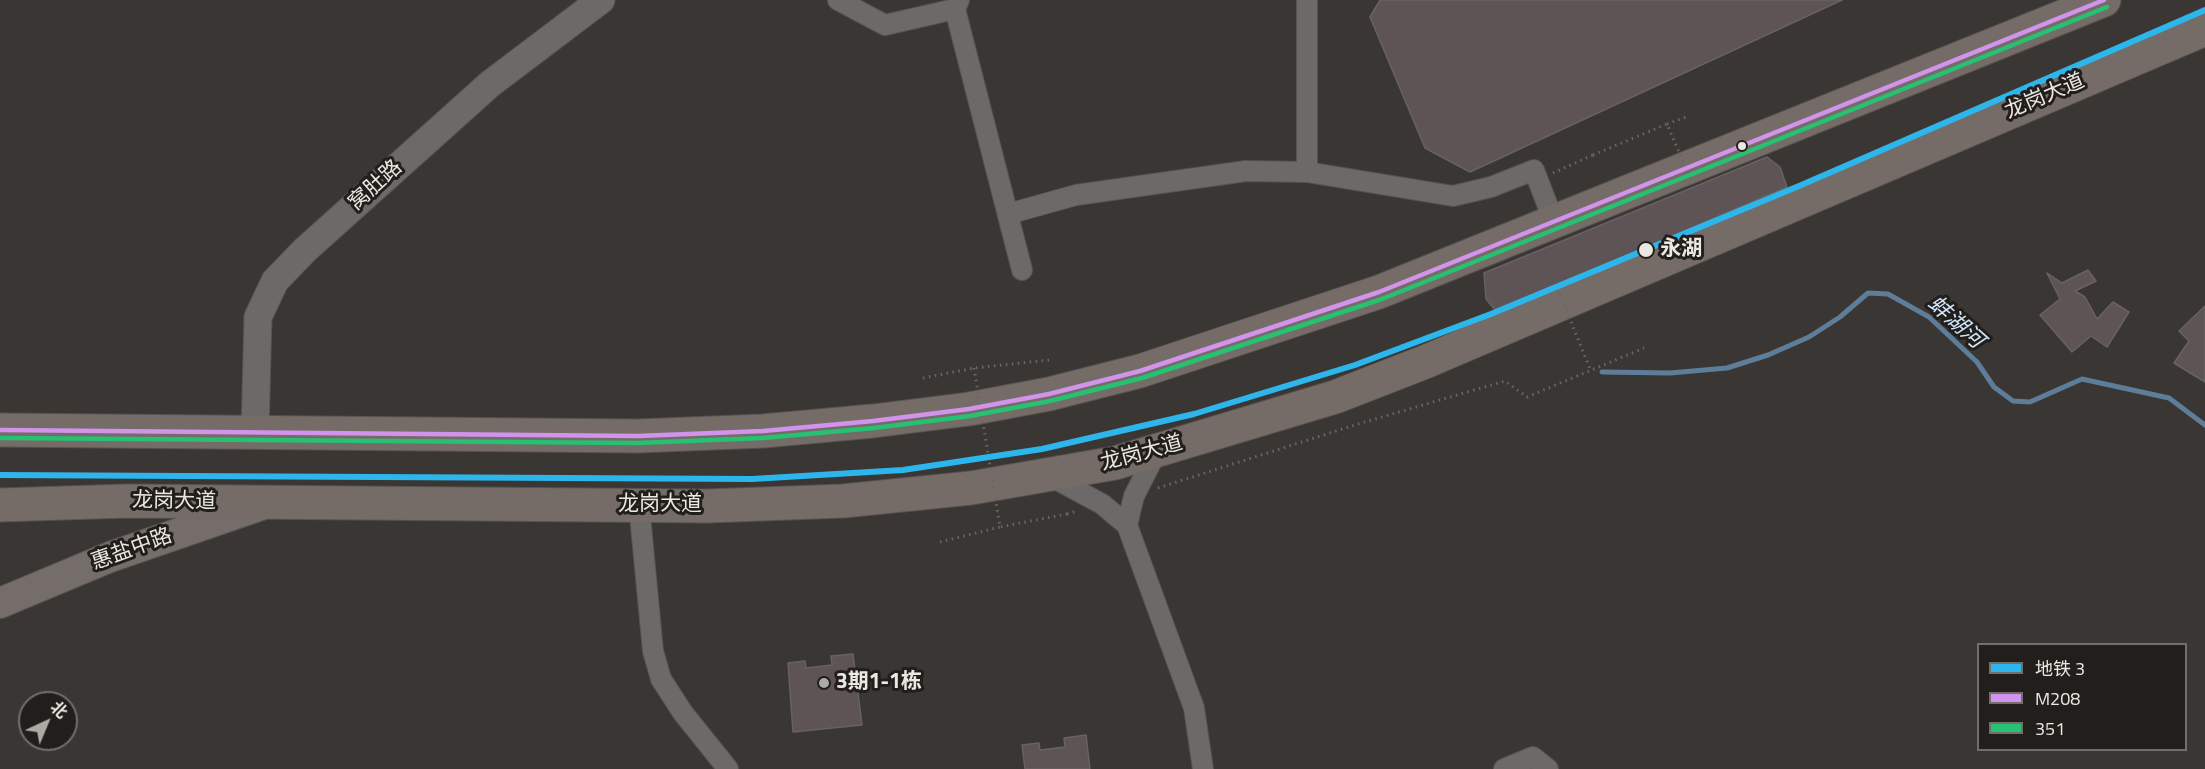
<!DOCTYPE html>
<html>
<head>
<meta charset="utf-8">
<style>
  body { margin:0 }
  #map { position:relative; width:2205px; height:769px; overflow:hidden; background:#3a3633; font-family:"Titillium Web","Noto Sans SC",sans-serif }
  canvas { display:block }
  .legend { position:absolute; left:1977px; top:643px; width:210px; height:108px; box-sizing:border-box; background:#211e1b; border:2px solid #726e6b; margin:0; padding:8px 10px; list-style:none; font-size:18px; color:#ebe7e3 }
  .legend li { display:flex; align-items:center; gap:12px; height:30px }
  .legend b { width:30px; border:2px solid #726e6b }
  .north { position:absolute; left:18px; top:691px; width:60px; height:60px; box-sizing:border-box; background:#211e1b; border:2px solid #726e6b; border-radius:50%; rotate:44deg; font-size:16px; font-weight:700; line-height:24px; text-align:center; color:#ebe7e3 }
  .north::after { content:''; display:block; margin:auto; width:21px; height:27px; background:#ada9a5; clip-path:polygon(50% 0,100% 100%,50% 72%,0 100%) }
</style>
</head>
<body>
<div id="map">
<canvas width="2205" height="769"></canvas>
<ul class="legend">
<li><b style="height:8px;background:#2db6ec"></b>地铁 3</li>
<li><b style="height:8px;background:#d193ec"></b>M208</li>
<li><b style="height:8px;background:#26c172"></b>351</li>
</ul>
<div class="north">北</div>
</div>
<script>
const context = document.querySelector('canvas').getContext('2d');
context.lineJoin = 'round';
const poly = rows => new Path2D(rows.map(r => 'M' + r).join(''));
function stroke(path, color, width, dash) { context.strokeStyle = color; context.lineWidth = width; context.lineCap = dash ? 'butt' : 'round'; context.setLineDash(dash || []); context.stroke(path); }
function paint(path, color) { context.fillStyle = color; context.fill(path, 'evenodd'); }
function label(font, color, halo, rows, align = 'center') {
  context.font = font + ' "Titillium Web","Noto Sans SC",sans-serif'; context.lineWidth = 6; context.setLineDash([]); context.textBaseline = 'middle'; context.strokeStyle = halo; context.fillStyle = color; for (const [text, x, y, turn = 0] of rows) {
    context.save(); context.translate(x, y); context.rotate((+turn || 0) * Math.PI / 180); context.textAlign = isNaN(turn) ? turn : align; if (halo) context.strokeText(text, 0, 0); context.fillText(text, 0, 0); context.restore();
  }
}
const stream = poly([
  [1602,372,1670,373,1727,368,1768,355,1809,337,1840,317,1868,293,1888,294,1929,317,1977,362,1994,387,2013,401,2030,402,2082,379,2169,398,2205,425]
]);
const building = poly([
  [1380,0,1842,0,1470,172,1425,148,1370,17,1380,0],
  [1767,157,1780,167,1787,187,1496,311,1486,299,1484,273,1767,157],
  [2088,270,2096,281,2075,291,2085,297,2097,319,2113,302,2129,312,2107,347,2091,336,2072,352,2040,315,2060,299,2047,273,2062,283,2088,270],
  [2205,306,2205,382,2174,363,2189,341,2179,331,2205,306],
  [853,654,862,725,793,732,788,663,805,661,806,668,832,665,831,656,853,654],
  [1086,735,1090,769,1025,769,1022,745,1039,743,1040,750,1065,747,1064,738,1086,735]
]);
const path = poly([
  [1667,124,1686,117],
  [1553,173,1593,155],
  [923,378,974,368,1049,360],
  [1158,488,1358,424,1505,381,1527,397,1644,348],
  [1067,514,1077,511],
  [940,542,1000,527]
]);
const street = poly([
  [838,0,885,25,955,9],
  [959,0,955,9,1022,270],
  [1307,172,1307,0],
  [1008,214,1076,195,1246,171,1307,172,1453,196,1491,187,1534,170,1554,222],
  [1048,475,1102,504,1127,525,1134,496,1157,451],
  [639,505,653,651,661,679,683,713,728,769],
  [1127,525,1194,708,1203,769],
  [1504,769,1533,757,1548,769]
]);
const secondary = poly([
  [255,431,258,317,275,281,305,250,490,84,601,0]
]);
const primary = poly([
  [0,603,110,557,261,505]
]);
const highway = poly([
  [0,430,638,436,763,431,873,421,969,409,1049,394,1140,371,1379,292,2104,0],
  [0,505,127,501,707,506,843,501,971,488,1115,463,1335,397,1425,362,2205,29]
]);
const pathBridge = poly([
  [1593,155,1667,124,1694,187],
  [1560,294,1590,369],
  [974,368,1000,527,1067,514]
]);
const bus1 = poly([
  [0,430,638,436,763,431,873,421,969,409,1049,394,1140,371,1379,292,2104,0]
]);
const bus2 = poly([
  [0,438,638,443,763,438,874,428,970,416,1050,401,1142,378,1382,299,2107,7]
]);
const metro1 = poly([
  [0,475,752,479,903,470,1042,449,1194,414,1355,365,1491,314,1799,186,2205,10]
]);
const markers = [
  [1742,146,5,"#ebe7e3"],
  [1646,250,8,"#ebe7e3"],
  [824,683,6,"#ada9a5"]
];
const streetNames = [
  ["龙岗大道",2045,97,-23],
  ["窝肚路",376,186,-42],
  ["龙岗大道",1142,454,-15],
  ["龙岗大道",174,502,1],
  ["龙岗大道",660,505],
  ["惠盐中路",132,550,-20]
];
const stopNames = [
  ["永湖",1660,250]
];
const poiNames = [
  ["3期1-1栋",836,683]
];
const waterNames = [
  ["蚌湖河",1955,323,42]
];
stroke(stream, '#5d7d99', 5);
paint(building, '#5e5355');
stroke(building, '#676362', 1.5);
stroke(street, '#565350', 22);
stroke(secondary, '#565350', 29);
stroke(primary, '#565350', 32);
stroke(highway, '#565350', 35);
stroke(path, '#6a6765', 3, [1.5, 4.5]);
stroke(street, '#6c6a68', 20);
stroke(secondary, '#6c6a68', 27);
stroke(primary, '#756d6a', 30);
stroke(highway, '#766c67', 33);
stroke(pathBridge, '#6a6765', 3, [1.5, 4.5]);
stroke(bus1, '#d193ec', 4.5);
stroke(bus2, '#26c172', 4.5);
stroke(metro1, '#2db6ec', 6);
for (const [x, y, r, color] of markers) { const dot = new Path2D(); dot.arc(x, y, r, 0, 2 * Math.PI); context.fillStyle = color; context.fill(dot); stroke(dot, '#211e1b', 2); }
label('21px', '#ebe7e3', '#211e1b', streetNames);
label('bold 21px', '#ebe7e3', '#211e1b', stopNames, 'left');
label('bold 21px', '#ebe7e3', '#211e1b', poiNames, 'left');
label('italic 22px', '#d0e6fb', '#211e1b', waterNames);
</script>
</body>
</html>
